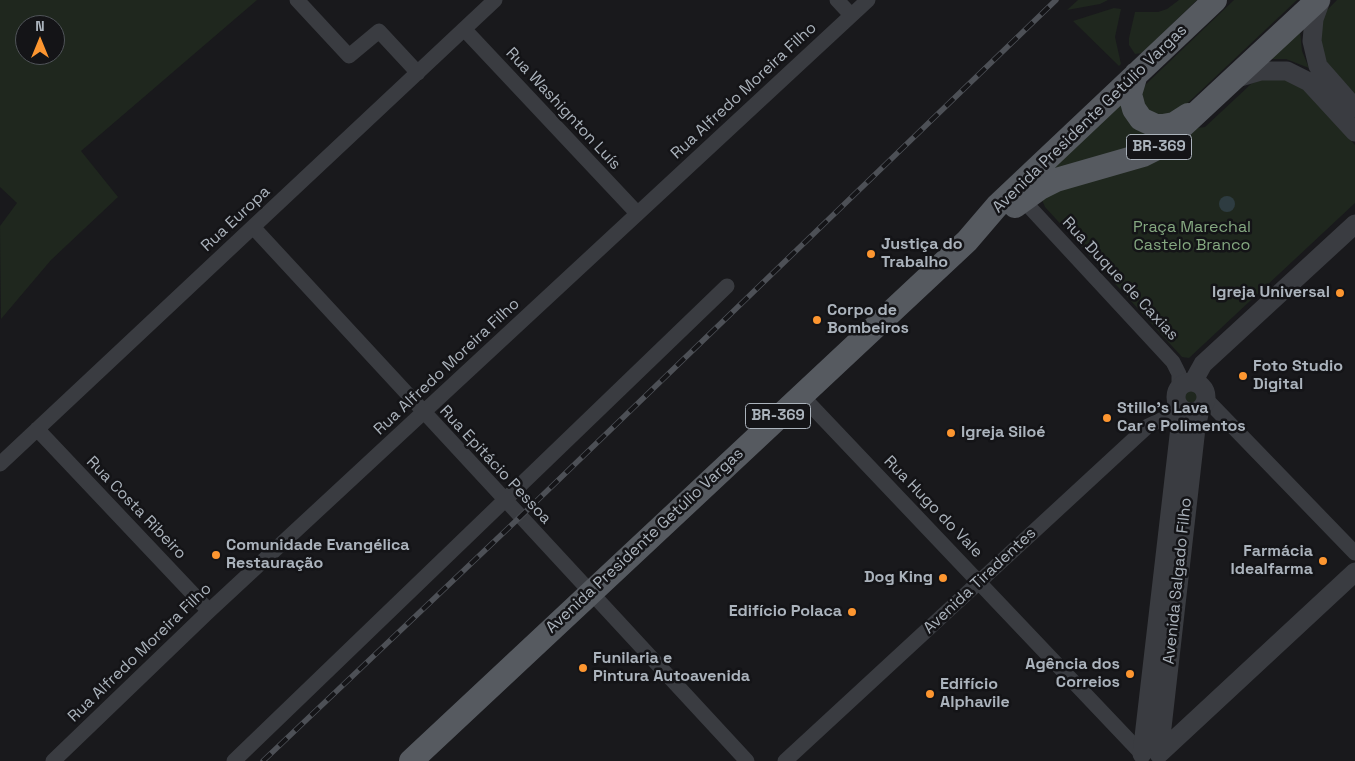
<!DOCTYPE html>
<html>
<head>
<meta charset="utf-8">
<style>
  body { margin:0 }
  #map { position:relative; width:1355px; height:761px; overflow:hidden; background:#19191c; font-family:"Space Grotesk",sans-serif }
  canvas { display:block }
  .north { position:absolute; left:15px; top:15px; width:50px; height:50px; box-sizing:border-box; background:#141417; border:1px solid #505459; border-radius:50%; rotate:0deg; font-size:14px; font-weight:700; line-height:20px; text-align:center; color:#abb3bc }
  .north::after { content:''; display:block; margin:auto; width:18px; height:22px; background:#fd9630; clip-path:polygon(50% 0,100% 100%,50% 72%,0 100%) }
</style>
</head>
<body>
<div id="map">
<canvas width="1355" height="761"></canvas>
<div class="north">N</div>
</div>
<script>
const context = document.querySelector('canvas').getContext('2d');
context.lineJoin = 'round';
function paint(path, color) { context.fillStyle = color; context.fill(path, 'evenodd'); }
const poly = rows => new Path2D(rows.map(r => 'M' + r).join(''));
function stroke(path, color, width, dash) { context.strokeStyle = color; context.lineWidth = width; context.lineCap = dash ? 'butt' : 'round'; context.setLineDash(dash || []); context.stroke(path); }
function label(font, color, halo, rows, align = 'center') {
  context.font = font + ' "Space Grotesk",sans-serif'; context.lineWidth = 5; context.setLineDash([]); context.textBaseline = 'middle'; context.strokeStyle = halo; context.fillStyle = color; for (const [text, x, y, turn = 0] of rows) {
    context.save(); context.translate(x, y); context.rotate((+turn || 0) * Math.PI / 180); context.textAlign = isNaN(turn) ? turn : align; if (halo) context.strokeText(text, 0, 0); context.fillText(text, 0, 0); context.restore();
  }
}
const green = poly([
  [0,0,257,0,81,151,118,197,51,260,1,319,0,226,17,203,0,187],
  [25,25,55,25,55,55,25,55],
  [1078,0,1108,0,1100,4,1067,10],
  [1179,0,1197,0,1142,53,1135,54,1129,45,1129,38,1135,12,1158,12,1167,9],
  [1234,0,1297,0,1176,114,1164,118,1145,110,1141,89],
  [1337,0,1355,0,1355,94,1328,66,1317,33,1326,11],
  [1114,8,1121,9,1115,37,1121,64,1119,66,1073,21],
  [1300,31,1302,51,1309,68,1286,59,1271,59],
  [1286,79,1303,88,1355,145,1355,203,1189,358,1182,357,1045,207,1042,200,1043,197,1197,128,1205,127,1251,84,1258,80],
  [1120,100,1159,136,1154,141,1043,173],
  '1184 396a7 7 0 1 1 14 0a7 7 0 1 1-14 0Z'
]);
const water = poly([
  '1219 204a8 8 0 1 1 16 0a8 8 0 1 1-16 0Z'
]);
const minor = poly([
  [297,0,349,56,379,31,418,73],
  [837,0,851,15],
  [464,29,637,213],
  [1023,200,1173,362,1179,374,1179,388],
  [253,227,747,761],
  [801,395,1142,754],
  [1206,399,1355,553],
  [37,429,209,611],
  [0,464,495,0],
  [53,761,209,611,868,0],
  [234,761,727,286],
  [785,761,1148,426,1182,410]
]);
const tertiary = poly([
  [1321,0,1314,19,1312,41,1318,66,1355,108],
  [1234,79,1261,71,1287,71,1309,82,1355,132],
  [1193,382,1203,364,1355,224],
  '1176 397a15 15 0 1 1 30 0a15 15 0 1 1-30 0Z',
  [1142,754,1182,410],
  [1159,754,1196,428,1200,409],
  [1159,754,1355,572]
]);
const primary = poly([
  [1136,74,1130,94,1134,109,1141,119,1156,126,1163,126,1174,124,1188,115],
  [1015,206,1040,188,1056,180,1143,155,1161,146,1318,0],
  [411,761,936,270,967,241,997,206,1215,0]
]);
const rail = poly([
  [263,761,520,517,1056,0]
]);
const markers = [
  [871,254,5,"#fd9630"],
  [1340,293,5,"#fd9630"],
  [817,320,5,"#fd9630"],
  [1243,376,5,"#fd9630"],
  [1107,418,5,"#fd9630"],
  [951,433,5,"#fd9630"],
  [216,555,5,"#fd9630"],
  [1323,561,5,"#fd9630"],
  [943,578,5,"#fd9630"],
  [852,612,5,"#fd9630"],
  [583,668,5,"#fd9630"],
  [1130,674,5,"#fd9630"],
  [930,694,5,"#fd9630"]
];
const shields = [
  [1159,147,65],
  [778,416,65]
];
const shieldNames = [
  ["BR-369",1159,147],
  ["BR-369",778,416]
];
const streetNames = [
  ["Rua Alfredo Moreira Filho",744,91,-43],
  ["Rua Washignton Luís",563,109,47],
  ["Avenida Presidente Getúlio Vargas",1090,119,-44],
  ["Rua Europa",236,219,-43],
  ["Rua Duque de Caxias",1120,279,47],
  ["Rua Alfredo Moreira Filho",447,367,-43],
  ["Rua Epitácio Pessoa",495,465,47],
  ["Rua Hugo do Vale",933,507,46],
  ["Rua Costa Ribeiro",136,508,46],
  ["Avenida Presidente Getúlio Vargas",645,541,-43],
  ["Avenida Tiradentes",980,581,-43],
  ["Avenida Salgado Filho",1178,581,-84],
  ["Rua Alfredo Moreira Filho",140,653,-44]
];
const parkNames = [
  ["Praça Marechal",1192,228],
  ["Castelo Branco",1192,246]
];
const poiNames = [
  ["Justiça do",881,245],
  ["Trabalho",881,263],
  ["Igreja Universal",1330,293,"right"],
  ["Corpo de",827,311],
  ["Bombeiros",827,329],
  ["Foto Studio",1253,367],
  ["Digital",1253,385],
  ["Stillo's Lava",1117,409],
  ["Car e Polimentos",1117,427],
  ["Igreja Siloé",961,433],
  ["Comunidade Evangélica",226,546],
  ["Restauração",226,564],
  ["Farmácia",1313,552,"right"],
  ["Idealfarma",1313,570,"right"],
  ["Dog King",933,578,"right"],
  ["Edifício Polaca",842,612,"right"],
  ["Funilaria e",593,659],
  ["Pintura Autoavenida",593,677],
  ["Agência dos",1120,665,"right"],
  ["Correios",1120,683,"right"],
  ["Edifício",940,685],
  ["Alphavile",940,703]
];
paint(green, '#1f271e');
paint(water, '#2e3c41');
stroke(minor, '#3a3c41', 15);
stroke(tertiary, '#3a3c41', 19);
stroke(primary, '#565a60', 24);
stroke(rail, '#4d5056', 5.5);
stroke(rail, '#141417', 4, [11]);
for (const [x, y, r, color] of markers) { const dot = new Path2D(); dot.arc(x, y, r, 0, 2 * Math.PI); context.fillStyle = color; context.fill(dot); stroke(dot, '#141417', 2); }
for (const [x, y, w] of shields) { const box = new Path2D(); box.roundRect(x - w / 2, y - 12.5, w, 25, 4); context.fillStyle = '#141417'; context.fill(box); stroke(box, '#abb3bc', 1); }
label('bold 15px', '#abb3bc', null, shieldNames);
label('16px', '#abb3bc', '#141417', streetNames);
label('16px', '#85a881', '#141417', parkNames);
label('bold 16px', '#abb3bc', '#141417', poiNames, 'left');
</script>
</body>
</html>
